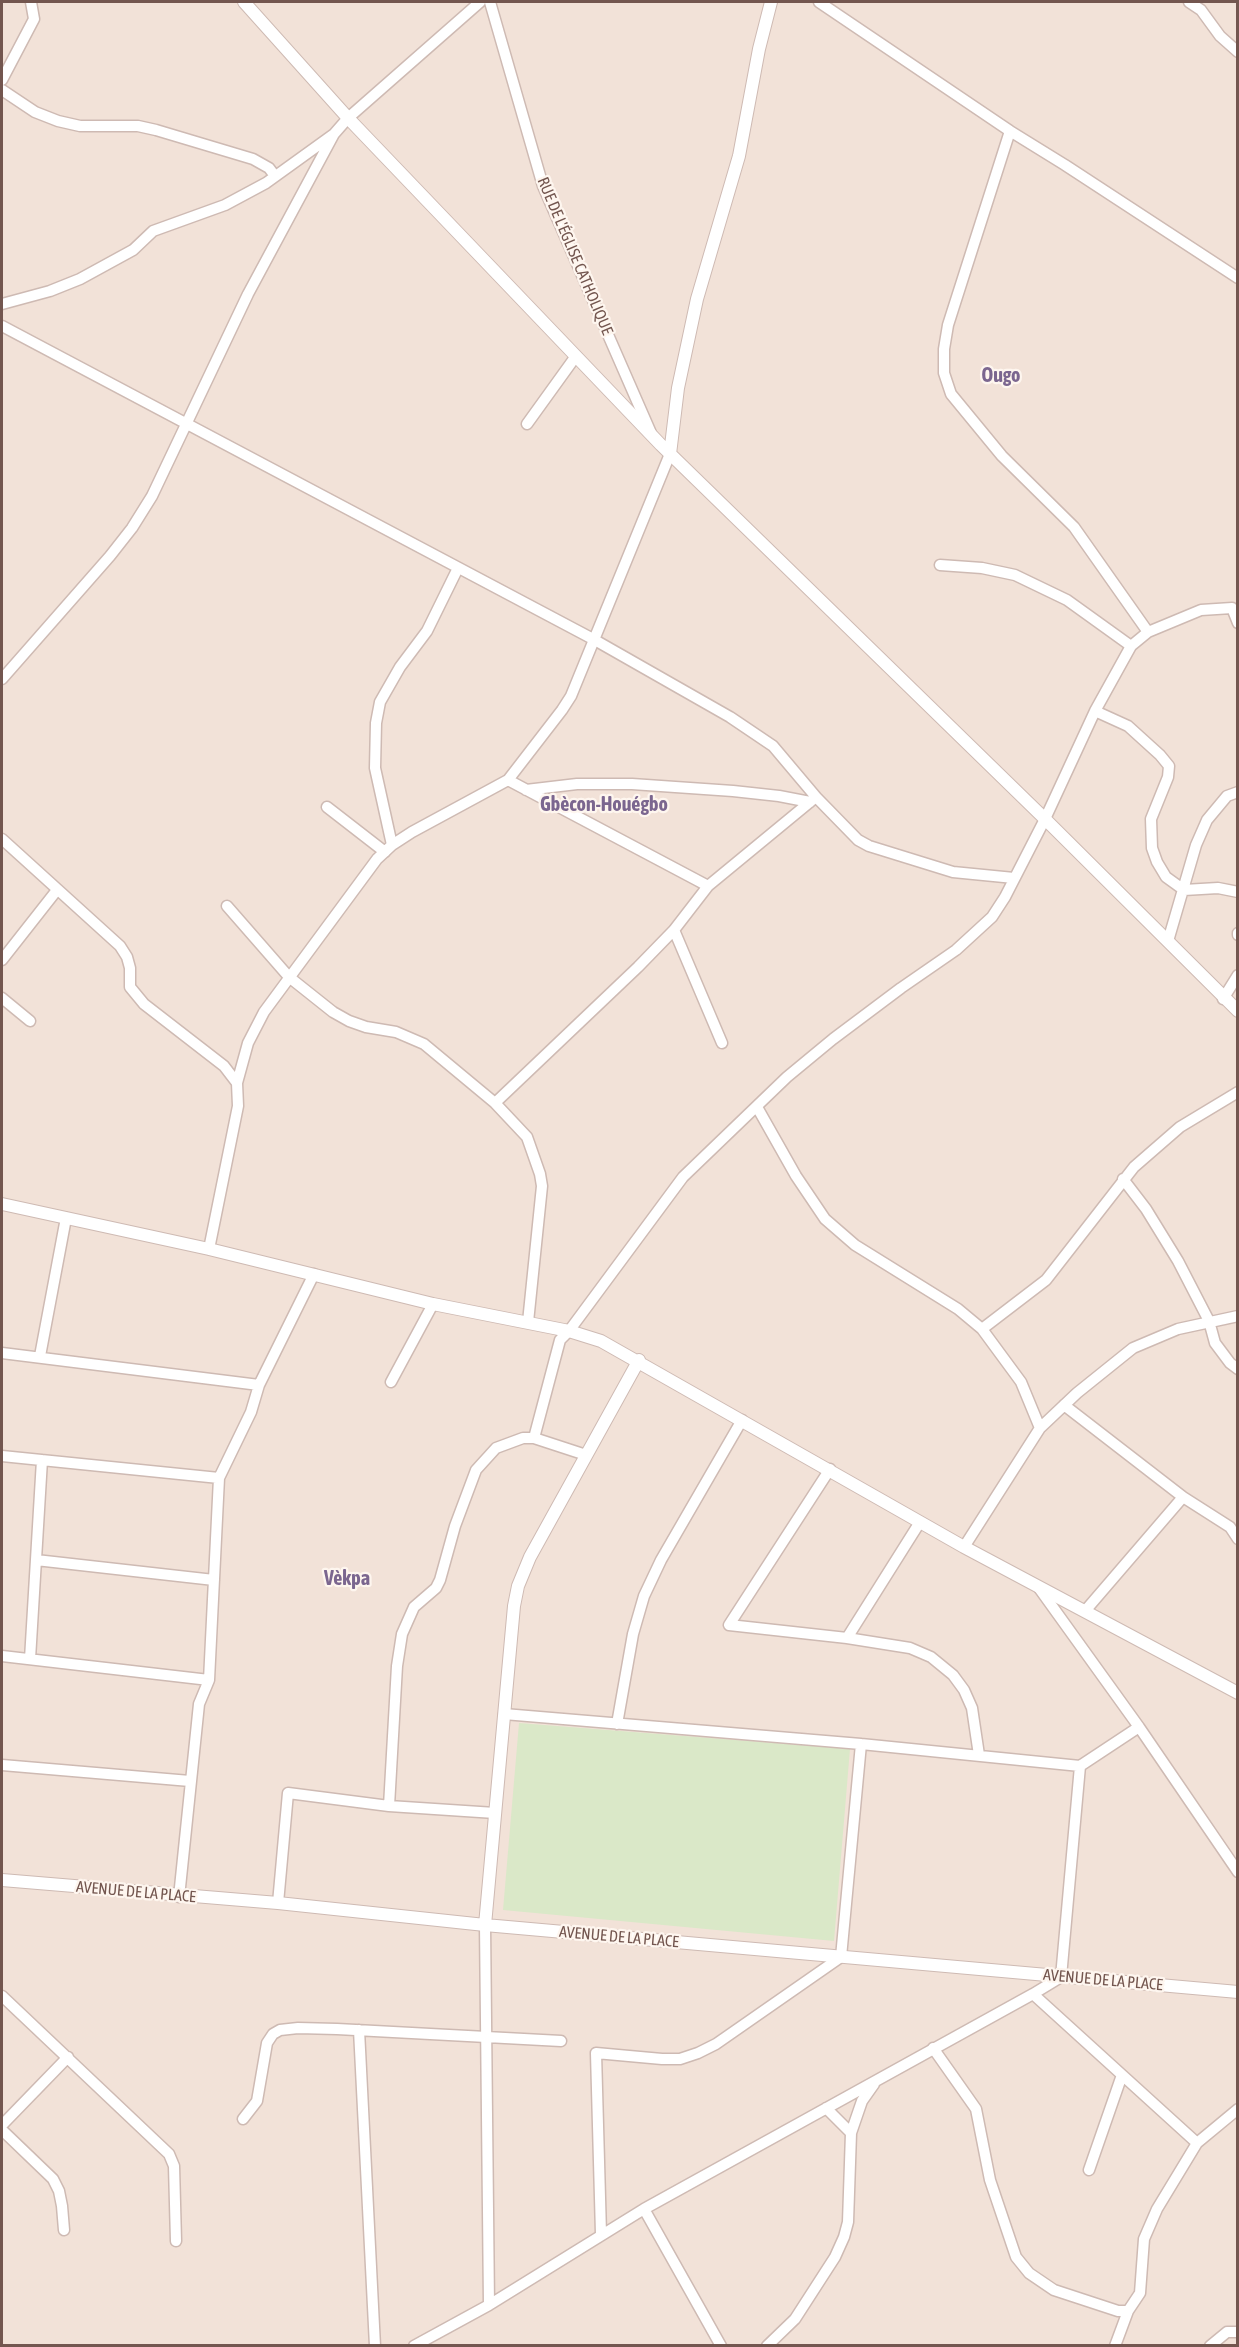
<!DOCTYPE html>
<html>
<head>
<meta charset="utf-8">
<style>
  body { margin:0 }
  #map { position:relative; width:1239px; height:2347px; overflow:hidden; background:#fbf1e9; font-family:"Asap Condensed",sans-serif }
  canvas { display:block }
  .frame { position:absolute; inset:0; border:3px solid #73564f; pointer-events:none }
</style>
</head>
<body>
<div id="map">
<canvas width="1239" height="2347"></canvas>
<div class="frame"></div>
</div>
<script>
const context = document.querySelector('canvas').getContext('2d');
context.lineJoin = 'round';
function paint(path, color) { context.fillStyle = color; context.fill(path, 'evenodd'); }
const poly = rows => new Path2D(rows.map(r => 'M' + r).join(''));
function stroke(path, color, width, dash) { context.strokeStyle = color; context.lineWidth = width; context.lineCap = dash ? 'butt' : 'round'; context.setLineDash(dash || []); context.stroke(path); }
function label(font, color, halo, rows, align = 'center') {
  context.font = font + ' "Asap Condensed",sans-serif'; context.lineWidth = 4.5; context.setLineDash([]); context.textBaseline = 'middle'; context.strokeStyle = halo; context.fillStyle = color; for (const [text, x, y, turn = 0] of rows) {
    context.save(); context.translate(x, y); context.rotate((+turn || 0) * Math.PI / 180); context.textAlign = isNaN(turn) ? turn : align; if (halo) context.strokeText(text, 0, 0); context.fillText(text, 0, 0); context.restore();
  }
}
const residential = poly([
  [2,2,1237,2,1237,2345,2,2345]
]);
const green = poly([
  [519,1723,850,1749,834,1941,503,1910]
]);
const minor = poly([
  [490,2,543,186,651,433],
  [819,2,1010,131,1065,165,1238,278],
  [1189,2,1201,10,1220,36,1238,52],
  [2,80,34,19,31,2],
  [2,90,35,112,58,121,80,126,138,126,156,130,253,159,269,168,275,176],
  [1010,131,948,325,944,349,944,373,951,394,1002,456,1074,527,1148,632],
  [2,304,50,291,80,279,133,250,153,231,225,205,266,183,334,134,348,118,480,2],
  [2,326,593,639,730,717,773,746,816,797,858,840,869,846,953,872,1014,878],
  [527,424,576,356],
  [940,565,982,568,1015,575,1067,600,1131,646],
  [2,679,110,556,132,528,152,496,248,294,334,134],
  [1095,711,1128,726,1160,755,1169,766,1168,777,1151,819,1152,848,1157,862,1166,877,1184,890,1218,888,1238,892],
  [508,780,708,886],
  [526,790,577,784,632,784,733,791,779,796,810,802],
  [327,807,385,852],
  [2,839,120,946,127,957,130,968,130,987,144,1004,224,1066,237,1083,238,1106,209,1249],
  [392,845,375,768,376,723,380,702,400,667,427,631,458,568],
  [227,906,289,977,333,1012,349,1021,366,1027,396,1032,424,1044,495,1103,527,1137,540,1174,542,1186,528,1322],
  [674,930,722,1043],
  [1238,933,1238,935],
  [1168,941,1196,845,1207,820,1227,796,1238,792],
  [2,960,57,890],
  [2,998,30,1021],
  [1223,999,1238,975],
  [237,1083,248,1043,264,1012,377,859,392,845,412,832,508,780,562,710,571,696,670,454],
  [495,1103,638,967,674,930,708,886,816,797],
  [757,1107,796,1176,825,1219,855,1245,958,1309,982,1329,1021,1382,1040,1428],
  [1123,1179,1146,1209,1178,1261,1209,1321,1215,1343,1230,1363,1238,1369],
  [982,1329,1046,1280,1134,1167,1180,1127,1238,1092],
  [2,1353,259,1385],
  [40,1356,66,1218],
  [391,1382,433,1304],
  [1064,1405,1183,1497,1230,1527,1238,1539],
  [534,1438,560,1340,569,1331,683,1177,787,1077,833,1039,901,988,956,950,992,917,1005,897,1045,819,1095,711,1131,646,1148,632,1201,610,1232,608,1238,623],
  [2,1456,219,1478],
  [830,1469,729,1625,847,1638,910,1648,931,1657,953,1675,964,1690,972,1708,979,1755],
  [964,1547,1040,1428,1077,1393,1133,1348,1178,1329,1238,1316],
  [36,1560,214,1580],
  [1039,1588,1139,1727,1238,1872],
  [1085,1611,1183,1497],
  [847,1638,920,1522],
  [2,1656,209,1680],
  [30,1659,42,1460],
  [504,1714,861,1744,1080,1766,1139,1727],
  [617,1724,633,1634,644,1596,661,1560,742,1420],
  [2,1765,190,1781],
  [389,1806,397,1666,402,1634,414,1607,436,1588,440,1580,455,1526,476,1470,496,1448,523,1438,534,1438,586,1455],
  [179,1897,199,1704,209,1680,219,1478,251,1412,259,1385,314,1274],
  [278,1903,288,1793,389,1806,495,1813],
  [485,1925,489,2305],
  [1033,1994,1197,2143],
  [2,1996,169,2154,174,2166,176,2241],
  [359,2030,375,2346],
  [933,2048,976,2109,990,2180,1016,2257,1029,2273,1054,2290,1118,2311,1128,2311],
  [826,2108,851,2133],
  [243,2119,257,2101,267,2043,273,2034,280,2030,298,2028,337,2029,561,2041],
  [2,2125,68,2057],
  [2,2130,53,2179,59,2191,62,2206,64,2230],
  [1089,2170,1122,2075],
  [644,2209,721,2346],
  [601,2234,596,2053,662,2059,680,2059,698,2053,716,2044,841,1957,861,1744],
  [414,2346,489,2305,644,2209,1033,1994,1061,1977,1080,1766],
  [767,2346,795,2319,835,2257,844,2237,848,2222,851,2133,862,2101,874,2084],
  [1115,2346,1128,2311,1140,2293,1144,2239,1157,2209,1197,2143,1238,2109],
  [1210,2346,1227,2332,1238,2332]
]);
const tertiary = poly([
  [244,2,348,118,661,445,1045,819,1238,1011],
  [670,454,678,388,697,299,739,156,759,49,771,2],
  [2,1204,209,1249,433,1304,569,1331,601,1341,964,1547,1238,1693],
  [2,1880,278,1903,485,1925,1238,1992],
  [485,1925,514,1606,518,1586,530,1557,639,1360]
]);
const streetNames = [
  ["RUE DE L'ÉGLISE CATHOLIQUE",575,256,67],
  ["AVENUE DE LA PLACE",136,1892,5],
  ["AVENUE DE LA PLACE",619,1937,5],
  ["AVENUE DE LA PLACE",1103,1980,5]
];
const quarterNames = [
  ["Ougo",1001,376],
  ["Gbècon-Houégbo",604,805],
  ["Vèkpa",347,1579]
];
paint(residential, '#f2e2d8');
paint(green, '#dae8c8');
stroke(minor, '#cebab3', 13);
stroke(tertiary, '#cebab3', 14);
stroke(minor, '#fff', 10);
stroke(tertiary, '#fff', 12);
label('16px', '#73564f', '#fef6ef', streetNames);
label('bold 20px', '#7b668f', '#fef6ef', quarterNames);
</script>
</body>
</html>
